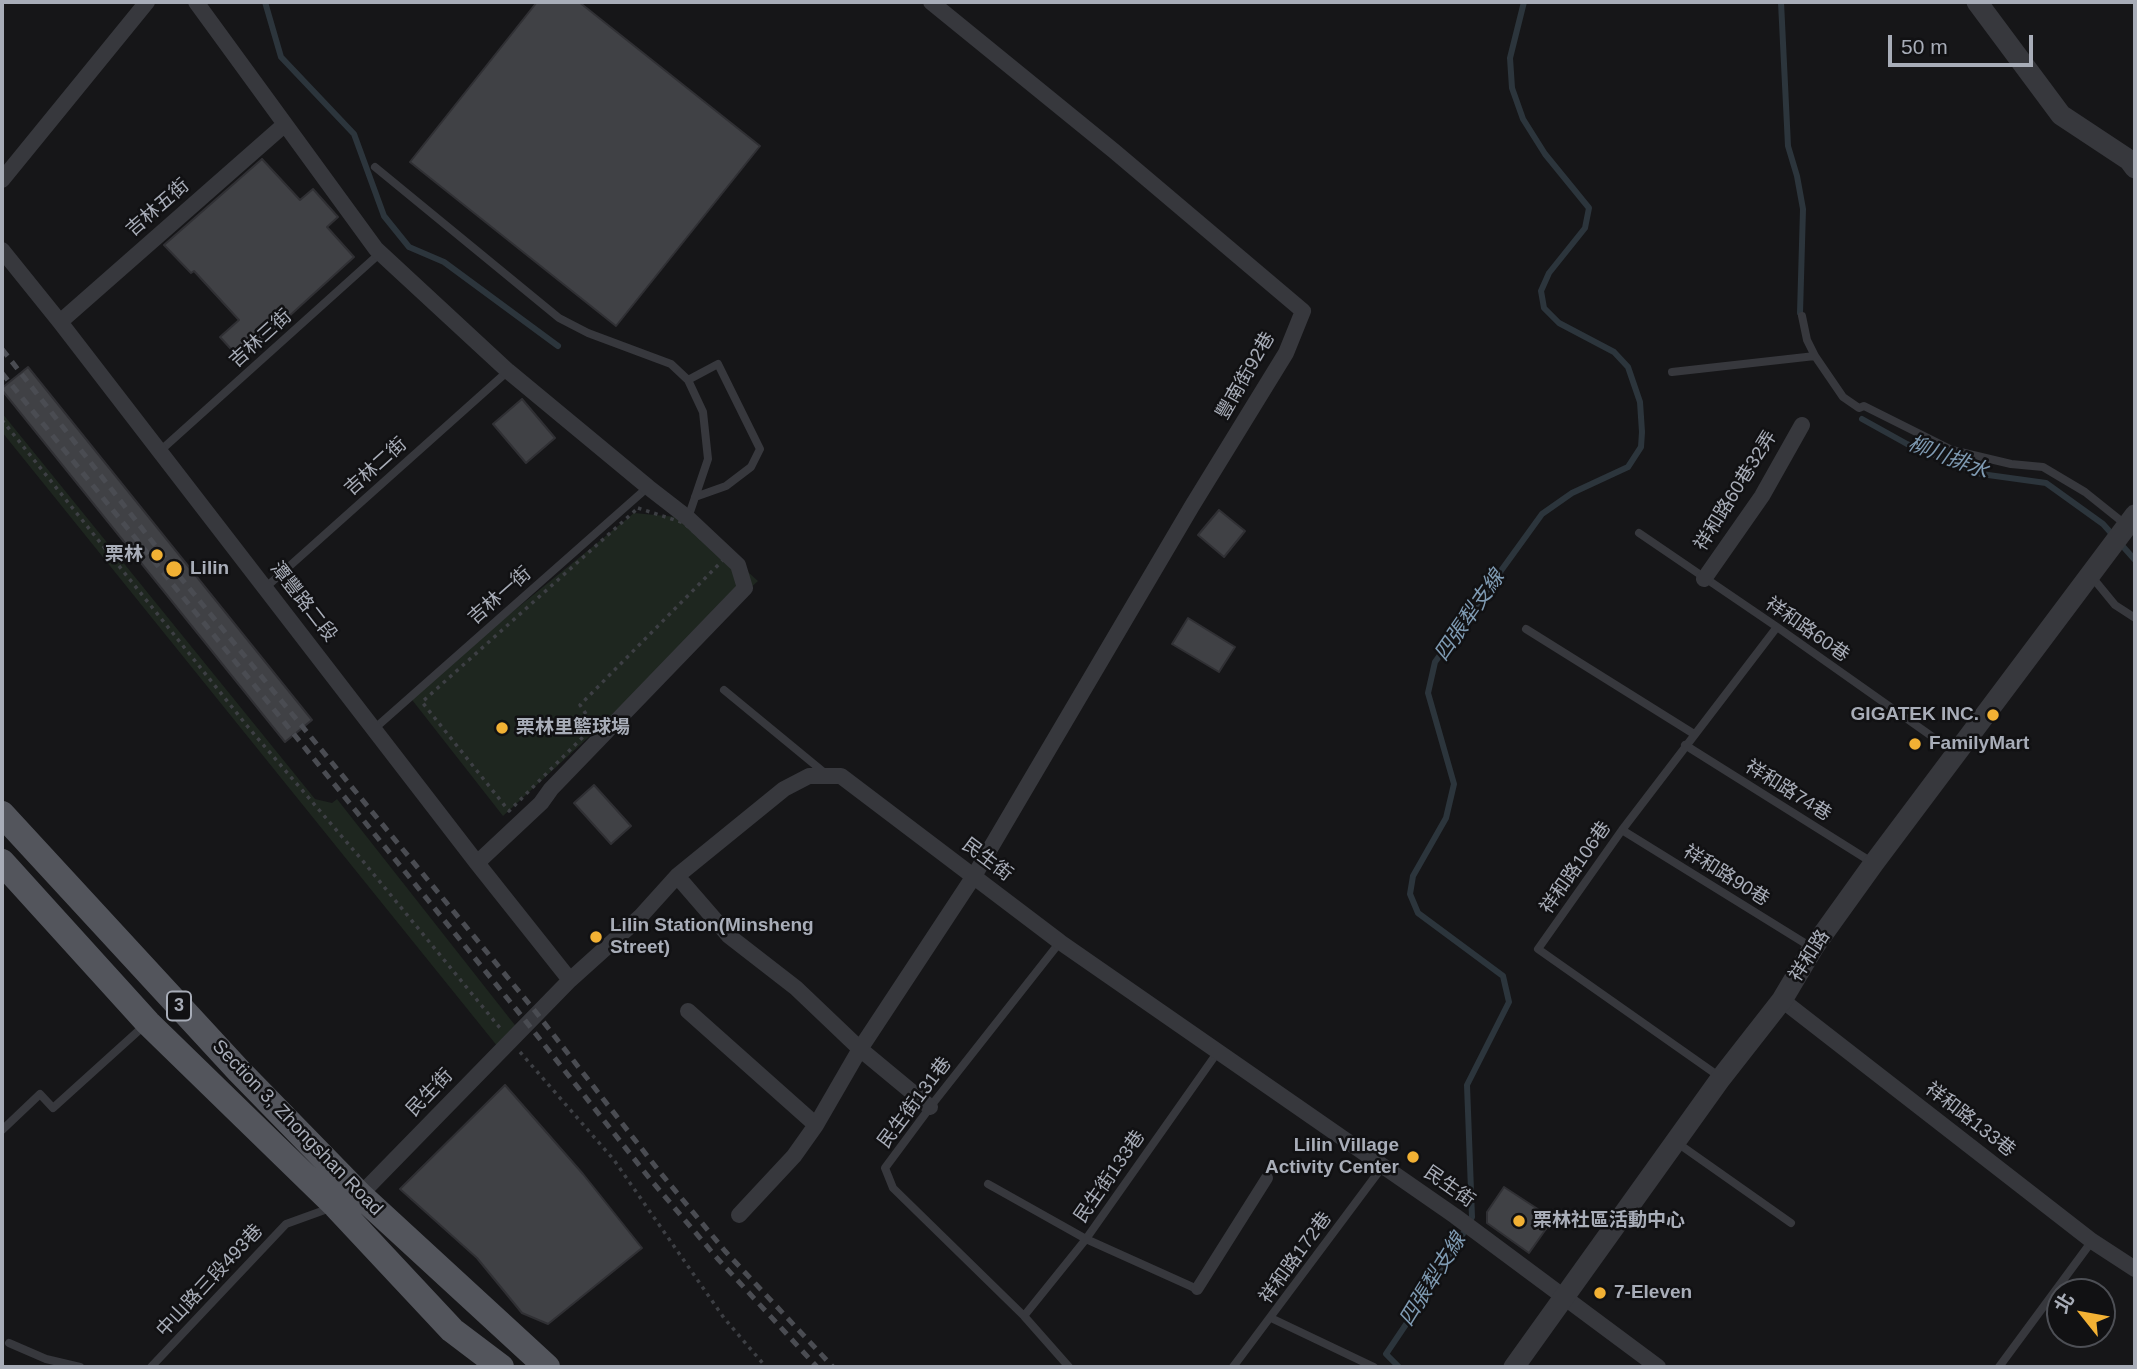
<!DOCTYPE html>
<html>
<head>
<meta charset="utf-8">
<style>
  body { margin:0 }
  #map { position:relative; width:2137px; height:1369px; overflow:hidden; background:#161618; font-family:Helvetica,"Noto Sans TC",sans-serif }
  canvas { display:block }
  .frame { position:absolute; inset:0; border:4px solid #a8adb8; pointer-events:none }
  .north { position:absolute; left:2046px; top:1278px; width:70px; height:70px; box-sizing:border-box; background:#111113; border:2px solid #4d4f55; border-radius:50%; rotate:301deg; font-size:19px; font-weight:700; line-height:28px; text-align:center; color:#a8adb8 }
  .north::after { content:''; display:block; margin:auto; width:24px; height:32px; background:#f2b134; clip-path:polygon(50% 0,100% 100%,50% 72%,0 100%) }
  .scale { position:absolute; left:1888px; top:35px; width:145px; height:32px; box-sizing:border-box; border:4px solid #a8adb8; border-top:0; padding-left:9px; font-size:21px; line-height:24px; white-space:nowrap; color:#a8adb8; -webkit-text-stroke:5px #111113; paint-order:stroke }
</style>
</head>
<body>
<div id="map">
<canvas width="2137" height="1369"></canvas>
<div class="frame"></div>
<div class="north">北</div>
<div class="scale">50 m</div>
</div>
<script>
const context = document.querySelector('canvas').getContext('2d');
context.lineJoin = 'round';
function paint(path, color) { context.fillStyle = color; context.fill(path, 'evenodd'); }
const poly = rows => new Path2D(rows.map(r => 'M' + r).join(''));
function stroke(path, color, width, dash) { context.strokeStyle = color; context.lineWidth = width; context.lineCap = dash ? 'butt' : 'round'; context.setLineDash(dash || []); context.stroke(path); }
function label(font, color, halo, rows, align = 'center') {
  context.font = font + ' Helvetica,"Noto Sans TC",sans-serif'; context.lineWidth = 5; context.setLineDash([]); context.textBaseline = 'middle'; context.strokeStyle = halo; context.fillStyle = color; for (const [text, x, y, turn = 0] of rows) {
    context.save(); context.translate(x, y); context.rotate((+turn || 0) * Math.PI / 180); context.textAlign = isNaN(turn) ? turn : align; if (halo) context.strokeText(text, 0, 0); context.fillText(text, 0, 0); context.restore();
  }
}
const green = poly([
  [2,413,315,799,332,803,337,799,518,1029,498,1047,2,432],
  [634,513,688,518,758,581,503,816,409,696]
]);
const stream = poly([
  [265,2,281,57,354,134,384,216,409,247,444,262,558,346],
  [1781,2,1788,146,1797,176,1803,209,1800,313],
  [1862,419,1907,444,1981,474,2046,483,2103,524,2135,560],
  [1399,1367,1386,1354,1446,1265,1472,1217,1467,1085,1509,1002,1503,976,1418,913,1410,894,1413,876,1446,818,1454,784,1428,693,1435,662,1542,514,1572,493,1628,467,1641,447,1642,432,1640,402,1628,367,1614,352,1559,323,1544,308,1541,291,1549,273,1585,228,1589,208,1545,154,1523,119,1512,88,1510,58,1524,2]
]);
const building = poly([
  [537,2,579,2,760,146,616,326,410,162,537,2],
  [262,159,300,200,313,189,338,217,327,227,354,257,241,360,220,337,239,320,194,271,191,273,164,245,262,159],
  [28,367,312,720,285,742,2,390,2,388,28,367],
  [522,399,555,438,526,463,493,424,522,399],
  [1219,510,1245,531,1224,557,1198,535,1219,510],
  [1188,618,1235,647,1219,672,1172,644,1188,618],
  [594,785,631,826,611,844,574,803,594,785],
  [505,1085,583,1174,642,1248,548,1324,522,1313,477,1258,400,1189,505,1085],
  [1504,1187,1553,1219,1529,1253,1487,1223,1487,1212,1504,1187]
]);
const path = poly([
  [2,420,248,727,362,860,500,1028],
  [638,508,684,523,724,559,580,705,594,726,509,811,422,702,638,508],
  [520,1052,614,1160,724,1318,766,1367]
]);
const service = poly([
  [375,167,559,318,588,333,671,364,688,380,703,412,708,459,688,518],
  [1802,316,1807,340,1815,356,1843,397,1859,408,1864,406,1952,450,2011,464,2043,467,2085,492,2125,524],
  [1672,372,1815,356],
  [688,380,718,364,760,449,751,467,726,486,695,497],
  [160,451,378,255,376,251],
  [1639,533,1777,627,1954,752],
  [2092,577,2115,605,2135,618],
  [265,588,508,371],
  [1526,629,1694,734],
  [724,690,826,774],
  [374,729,648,487],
  [1685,745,1873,863],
  [1622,830,1811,947],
  [1060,942,934,1102,885,1168,893,1188,1024,1316,1069,1367],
  [1720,1077,1538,949,1622,830,1777,627],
  [2,1130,40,1094,53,1108,146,1024],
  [1676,1142,1791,1223],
  [988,1184,1086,1239,1197,1289],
  [1024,1316,1086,1239,1217,1053],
  [1271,1318,1374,1367],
  [9,1343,46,1359,80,1367],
  [151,1367,286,1224,333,1207],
  [1233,1367,1383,1166],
  [1999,1367,2092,1241]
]);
const pedestrian = poly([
  [1197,1289,1267,1178]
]);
const minor = poly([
  [196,2,376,249,508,371,648,487,688,518,738,565,745,588,551,789,541,803,477,863],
  [2,180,147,2],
  [2,250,60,322,477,863,570,980],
  [60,322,284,125],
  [1704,579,1762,496,1802,425],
  [677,876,729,936,796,988,860,1049,930,1107],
  [1782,1000,2092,1241,2135,1269],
  [688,1011,816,1125],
  [354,1198,360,1195,570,980,640,917,677,876,784,789,809,776,841,776,1060,942,1455,1216,1658,1367],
  [739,1215,794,1156,816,1125,860,1049,974,876,1192,506,1286,353,1303,311,1114,151,931,2]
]);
const tertiary = poly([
  [1977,2,2061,115,2129,160,2135,168],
  [1514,1367,1721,1078,1782,1000,1813,948,1874,863,2135,515]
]);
const primary = poly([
  [2,814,239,1071,360,1195,547,1367],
  [2,862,148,1023,336,1206,452,1330,501,1367]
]);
const rail = poly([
  [2,349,176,572,535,1011,659,1171,725,1251,833,1367],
  [2,373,524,1019,650,1179,717,1258,817,1367]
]);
const markers = [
  [157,555,7,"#f2b134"],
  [174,569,9,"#f2b134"],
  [1993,715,7,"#f2b134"],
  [502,728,7,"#f2b134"],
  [1915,744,7,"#f2b134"],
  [596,937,7,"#f2b134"],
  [1413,1157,7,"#f2b134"],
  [1519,1221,7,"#f2b134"],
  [1600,1293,7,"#f2b134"]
];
const shields = [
  [179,1006,24]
];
const shieldNames = [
  ["3",179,1006]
];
const streetNames = [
  ["吉林五街",158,208,-41],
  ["吉林三街",261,339,-42],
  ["豐南街92巷",1246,376,-60],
  ["吉林二街",376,467,-42],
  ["祥和路60巷32弄",1736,491,-58],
  ["吉林一街",500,596,-41],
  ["潭豐路二段",303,602,52],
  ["祥和路60巷",1807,630,35],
  ["祥和路74巷",1788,791,32],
  ["民生街",987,860,37],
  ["祥和路106巷",1576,868,-55],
  ["祥和路90巷",1726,876,32],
  ["祥和路",1810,956,-57],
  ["民生街",430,1093,-46],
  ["民生街131巷",915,1103,-53],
  ["祥和路133巷",1970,1120,38],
  ["Section 3, Zhongshan Road",297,1128,46],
  ["民生街133巷",1110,1177,-55],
  ["民生街",1449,1187,35],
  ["祥和路172巷",1296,1258,-54],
  ["中山路三段493巷",210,1281,-47]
];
const poiNames = [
  ["栗林",143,555,"right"],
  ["Lilin",190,569],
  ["GIGATEK INC.",1979,715,"right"],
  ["栗林里籃球場",516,728],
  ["FamilyMart",1929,744],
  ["Lilin Station(Minsheng",610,926],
  ["Street)",610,948],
  ["Lilin Village",1399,1146,"right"],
  ["Activity Center",1399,1168,"right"],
  ["栗林社區活動中心",1533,1221],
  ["7-Eleven",1614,1293]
];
const waterNames = [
  ["柳川排水",1948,458,21],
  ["四張犁支線",1470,616,-55],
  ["四張犁支線",1433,1280,-58]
];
paint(green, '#1e261f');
stroke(stream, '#2c353c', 6);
paint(building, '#404145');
stroke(building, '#303034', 2);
stroke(path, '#3d3f44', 3.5, [3.5, 5]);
stroke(service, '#37383d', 8);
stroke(pedestrian, '#37383d', 12);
stroke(minor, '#37383d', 16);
stroke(tertiary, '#37383d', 21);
stroke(primary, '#53555c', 26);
stroke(rail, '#4a4c52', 5, [9, 7]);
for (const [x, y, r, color] of markers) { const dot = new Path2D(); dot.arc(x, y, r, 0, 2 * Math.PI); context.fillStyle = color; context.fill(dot); stroke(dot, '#111113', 2.5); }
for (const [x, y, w] of shields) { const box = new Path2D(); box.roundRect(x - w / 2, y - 14.5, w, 29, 5); context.fillStyle = '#111113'; context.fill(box); stroke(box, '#a8adb8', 2); }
label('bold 18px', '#a8adb8', null, shieldNames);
label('19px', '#a8adb8', '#111113', streetNames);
label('bold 19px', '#a8adb8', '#111113', poiNames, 'left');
label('italic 21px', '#7f9bb3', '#111113', waterNames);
</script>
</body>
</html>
